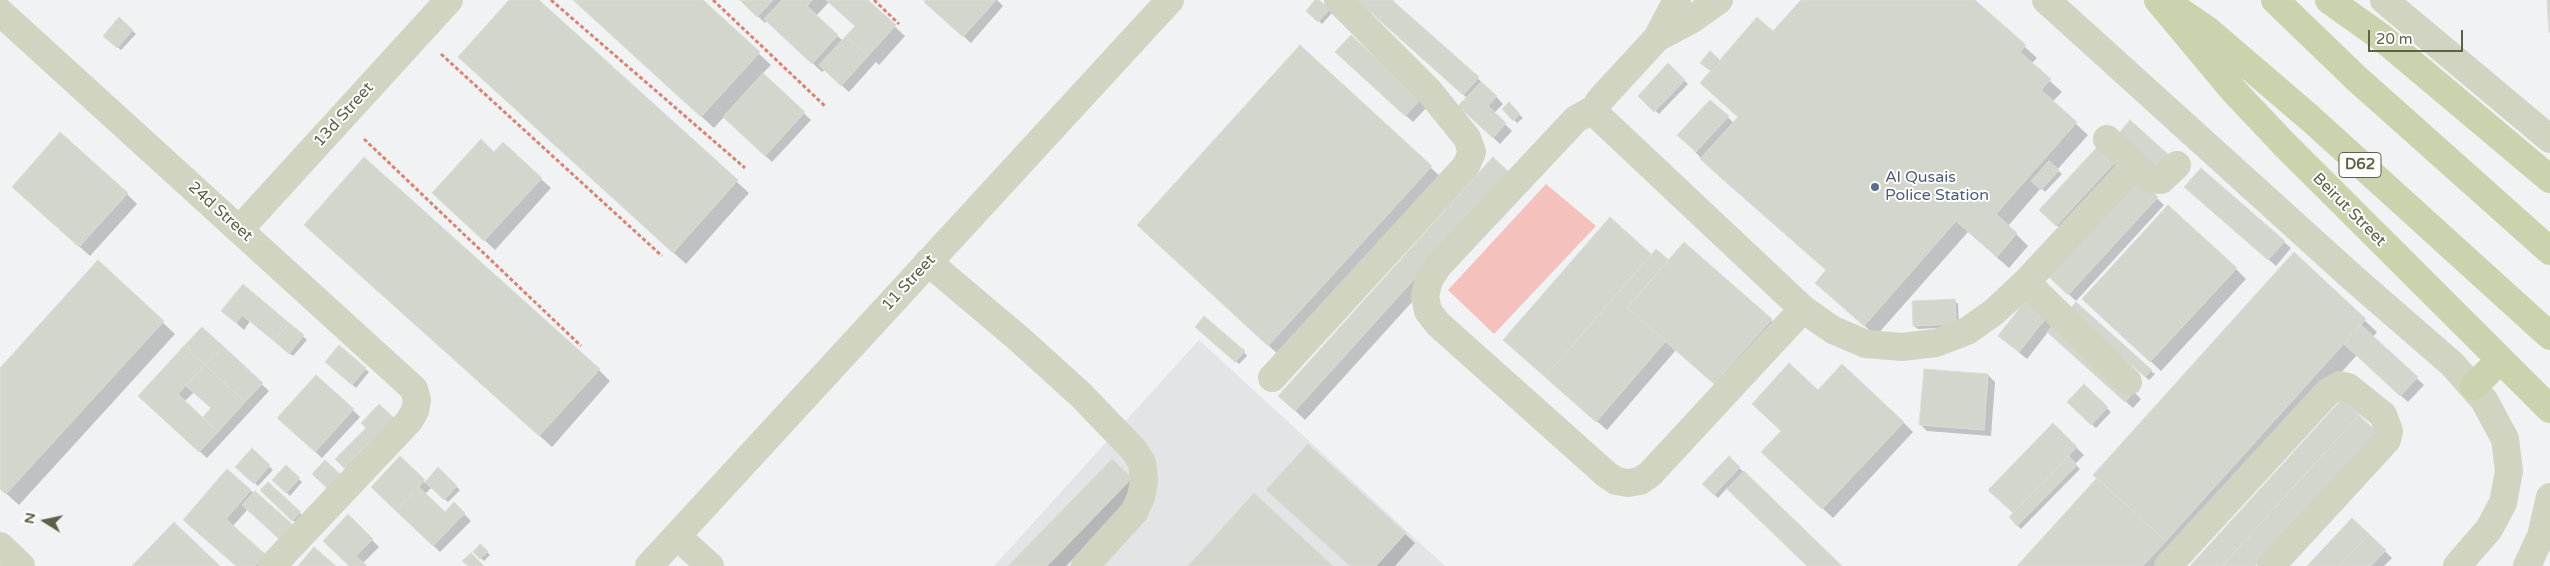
<!DOCTYPE html>
<html>
<head>
<meta charset="utf-8">
<style>
  body { margin:0 }
  #map { position:relative; width:2550px; height:566px; overflow:hidden; background:#f1f2f4; font-family:"Varela Round",sans-serif }
  canvas { display:block }
  .north { position:absolute; left:20px; top:496px; width:50px; height:50px; -webkit-text-stroke:4px #fff; paint-order:stroke; rotate:280deg; font-size:14px; font-weight:700; line-height:20px; text-align:center; color:#5d6147 }
  .north::after { content:''; display:block; margin:auto; width:18px; height:22px; background:#5d6147; clip-path:polygon(50% 0,100% 100%,50% 72%,0 100%) }
  .scale { position:absolute; left:2368px; top:30px; width:95px; height:22px; box-sizing:border-box; border:2px solid #5d6147; border-top:0; padding-left:6px; font-size:15px; line-height:18px; white-space:nowrap; color:#5d6147; -webkit-text-stroke:4px #fff; paint-order:stroke }
</style>
</head>
<body>
<div id="map">
<canvas width="2550" height="566"></canvas>
<div class="north">N</div>
<div class="scale">20 m</div>
</div>
<script>
const context = document.querySelector('canvas').getContext('2d');
context.lineJoin = 'round';
function paint(path, color) { context.fillStyle = color; context.fill(path, 'evenodd'); }
const poly = rows => new Path2D(rows.map(r => 'M' + r).join(''));
function stroke(path, color, width, dash) { context.strokeStyle = color; context.lineWidth = width; context.lineCap = dash ? 'butt' : 'round'; context.setLineDash(dash || []); context.stroke(path); }
function label(font, color, halo, rows, align = 'center') {
  context.font = font + ' "Varela Round",sans-serif'; context.lineWidth = 4; context.setLineDash([]); context.textBaseline = 'middle'; context.strokeStyle = halo; context.fillStyle = color; for (const [text, x, y, turn = 0] of rows) {
    context.save(); context.translate(x, y); context.rotate((+turn || 0) * Math.PI / 180); context.textAlign = isNaN(turn) ? turn : align; if (halo) context.strokeText(text, 0, 0); context.fillText(text, 0, 0); context.restore();
  }
}
const education = poly([
  [1199,340,1445,566,994,566]
]);
const green = poly([
  [1546,184,1596,226,1494,334,1448,290]
]);
const shadow = poly([
  [511,0,537,0,749,193,686,264,459,57],
  [574,0,701,0,771,65,762,74,811,120,772,162,724,117,714,128],
  [741,0,866,0,905,36,879,65,876,62,849,92,825,70,822,72,767,20,765,23],
  [829,2,856,27,843,41,816,16],
  [927,0,997,0,1003,6,971,43,933,9],
  [1318,0,1332,13,1322,24,1308,11],
  [1358,0,1390,0,1485,85,1503,104,1494,113,1512,131,1500,144,1467,113,1467,98],
  [1802,0,1973,0,2037,58,2031,64,2062,92,2052,102,2088,135,2057,170,2062,174,2045,192,2041,188,2008,226,2028,246,2009,268,1968,232,1876,336,1829,294,1827,271,1713,171,1686,142,1710,101,1734,123,1739,117,1711,71,1705,66,1711,53,1720,61,1773,33],
  [119,19,136,34,121,50,105,36],
  [1351,37,1427,107,1413,122,1344,59],
  [1300,47,1443,179,1281,357,1150,237],
  [1668,65,1688,84,1659,114,1639,96],
  [1509,104,1523,118,1517,123,1504,109],
  [2099,147,2122,169,2064,232,2048,217],
  [494,154,541,179,551,188,495,250,444,202],
  [2139,181,2164,205,2076,301,2058,284],
  [1519,184,1305,420,1280,396],
  [2193,193,2284,242,2291,248,2276,266],
  [127,194,137,204,90,256,23,196],
  [1610,219,1651,255,1669,262,1771,320,1781,330,1725,393,1676,350,1607,430,1515,350],
  [318,236,599,370,610,381,552,447],
  [2294,254,2377,332,2373,337,2424,385,2408,402,2357,355,2166,566,2019,566],
  [98,262,175,334,19,505,0,488,0,370],
  [2236,269,2246,279,2161,371,2093,308],
  [1954,300,1958,304,1959,327,1918,329,1914,326,1913,302],
  [2025,303,2134,392,2141,399,2133,408,2048,332,2027,359,2006,342,1999,335],
  [223,311,289,324,307,340,293,356,250,321,244,330],
  [2074,313,2151,371,2155,374,2149,380],
  [202,328,269,391,207,458,147,403],
  [194,392,212,409,203,419,184,402],
  [1200,330,1244,352,1247,356,1239,364],
  [339,347,369,372,356,388,330,365],
  [1988,375,1995,382,1991,436,1927,431,1920,424],
  [2084,386,2111,412,2096,428,2069,402],
  [1818,392,1903,422,1913,432,1833,518,1773,462,1782,431],
  [353,410,360,417,322,458,286,425],
  [396,422,348,471,337,459],
  [2053,425,2084,455,2075,464,2080,469,2021,529,2010,518,2014,513],
  [1308,445,1415,543,1395,566,1351,566],
  [252,450,273,470,258,486,237,466],
  [400,458,425,483,438,469,460,490,448,502,432,487,425,494,445,514,454,504,471,521,440,552,372,487],
  [1729,458,1840,566,1809,566,1728,487,1718,498,1704,484],
  [1112,460,1141,489,1066,566,1010,566],
  [286,467,302,482,290,496,274,480],
  [228,471,295,529,283,541,248,509,232,527,268,566,237,566,192,527],
  [268,483,303,516,296,523,262,490],
  [348,516,379,547,363,563,365,566,350,566],
  [2352,519,2392,558,2384,566,2309,566],
  [480,545,490,555,484,561,474,552]
]);
const building = poly([
  [509,0,539,0,738,180,673,253,458,57,509,0],
  [573,0,703,0,760,52,701,117,573,0],
  [740,0,773,0,757,17,740,0],
  [782,0,812,0,807,6,838,35,812,64,764,19,782,0],
  [826,0,868,0,896,25,868,56,846,36,855,26,826,0],
  [925,0,996,0,963,37,924,2,925,0],
  [1315,0,1319,0,1330,9,1318,22,1306,11,1315,0],
  [1357,0,1392,0,1479,77,1463,95,1357,0],
  [1801,0,1975,0,2026,45,2020,52,2051,79,2041,90,2077,122,1996,214,2017,233,1997,257,1956,221,1864,326,1815,283,1826,270,1700,159,1738,117,1700,83,1757,17,1773,31,1801,0],
  [2547,0,2550,0,2550,33,2549,32,2547,0],
  [119,17,133,30,117,48,103,36,119,17],
  [1351,35,1421,99,1405,116,1335,52,1351,35],
  [846,36,868,56,841,86,819,65,846,36],
  [1300,45,1432,166,1268,346,1137,225,1300,45],
  [1710,51,1719,59,1709,70,1700,63,1710,51],
  [1668,63,1685,80,1654,112,1638,96,1668,63],
  [763,73,805,112,765,156,723,117,763,73],
  [1481,82,1497,96,1488,106,1506,123,1493,138,1458,106,1481,82],
  [1710,100,1729,116,1696,152,1677,135,1710,100],
  [1509,102,1520,114,1513,121,1502,109,1509,102],
  [2130,120,2170,156,2160,168,2119,133,2130,120],
  [60,132,128,193,79,247,12,187,60,132],
  [481,139,494,152,503,142,542,178,484,241,432,193,481,139],
  [2099,145,2116,161,2056,226,2039,210,2099,145],
  [364,157,600,369,539,436,304,225,364,157],
  [1493,157,1510,173,1295,411,1278,396,1493,157],
  [2049,161,2059,170,2041,190,2031,181,2049,161],
  [2201,168,2285,241,2268,260,2184,187,2201,168],
  [2139,179,2158,197,2068,295,2049,277,2139,179],
  [2168,205,2237,268,2150,362,2082,299,2168,205],
  [1610,217,1651,254,1545,377,1503,340,1610,217],
  [1684,242,1772,319,1714,384,1627,308,1684,242],
  [1656,249,1669,260,1627,308,1666,341,1596,422,1545,377,1656,249],
  [2294,252,2366,319,2166,541,2093,475,2294,252],
  [98,260,164,321,6,494,0,489,0,368,98,260],
  [243,284,289,323,274,341,242,315,236,323,221,311,243,284],
  [1955,299,1956,324,1913,326,1912,301,1955,299],
  [2025,301,2046,318,2019,352,1998,336,2025,301],
  [2076,302,2152,370,2145,377,2069,310,2076,302],
  [1204,316,1245,351,1235,362,1195,327,1204,316],
  [2056,322,2135,391,2125,402,2047,332,2056,322],
  [289,323,304,335,289,354,274,341,289,323],
  [2361,325,2418,377,2400,396,2344,344,2361,325],
  [202,327,223,346,205,365,184,346,202,327],
  [339,345,366,368,352,385,325,362,339,345],
  [184,346,205,365,178,394,218,432,199,452,138,396,184,346],
  [223,346,263,383,245,402,205,365,223,346],
  [1789,363,1818,390,1842,364,1904,422,1822,509,1761,452,1781,431,1752,404,1789,363],
  [205,365,245,402,218,432,203,417,211,408,186,386,205,365],
  [1924,369,1988,374,1984,430,1919,425,1924,369],
  [316,375,354,409,315,452,277,418,316,375],
  [2084,384,2108,407,2091,425,2067,402,2084,384],
  [2342,399,2359,415,2222,566,2190,566,2342,399],
  [379,404,394,418,344,468,335,459,366,428,361,423,379,404],
  [2359,415,2377,432,2255,566,2222,566,2359,415],
  [2053,423,2077,447,2013,513,1988,490,2053,423],
  [1308,444,1406,533,1376,566,1350,566,1266,490,1308,444],
  [252,448,270,465,254,484,235,467,252,448],
  [400,456,425,480,396,511,371,487,400,456],
  [1729,456,1740,467,1714,495,1702,484,1729,456],
  [2069,456,2077,465,2017,526,2009,517,2069,456],
  [1112,459,1132,478,1047,566,1008,566,1112,459],
  [325,460,340,474,327,488,312,474,325,460],
  [286,465,300,478,286,493,272,480,286,465],
  [438,467,457,486,444,500,425,482,438,467],
  [227,469,251,490,226,519,265,554,255,566,236,566,183,520,227,469],
  [1744,471,1842,566,1807,566,1727,489,1744,471],
  [2097,478,2166,541,2143,566,2017,566,2097,478],
  [268,482,301,512,292,521,260,490,268,482],
  [419,487,445,512,454,502,465,513,433,546,396,511,419,487],
  [255,491,292,524,279,539,242,505,255,491],
  [1254,493,1333,566,1188,566,1254,493],
  [348,514,373,539,356,556,367,566,349,566,323,541,348,514],
  [2352,518,2369,534,2339,566,2307,566,2352,518],
  [174,522,220,566,132,566,174,522],
  [2369,534,2386,550,2371,566,2339,566,2369,534],
  [480,544,488,551,480,559,473,552,480,544],
  [314,547,336,566,298,566,314,547],
  [471,553,484,566,468,566,462,561,471,553]
]);
const path = poly([
  [551,0,745,168],
  [713,0,826,107],
  [874,0,899,24],
  [441,54,662,256],
  [364,139,581,346]
]);
const minor = poly([
  [1677,0,1657,38,1599,101,1596,108,1598,116,1803,309,1833,330,1866,344,1902,347,1936,343,1967,331,1994,312,2026,282,2135,165],
  [2046,0,2353,278,2452,364,2484,400,2505,439,2509,471,2503,503,2489,529,2457,566],
  [2384,0,2550,139],
  [0,12,414,389,417,400,415,411,409,421,272,566],
  [1657,38,1691,20,1719,0],
  [1596,108,1576,119,1438,266,1429,280,1425,296,1428,311,1438,324,1606,474,1616,481,1628,483,1640,481,1650,474,1803,309],
  [2107,139,2151,179,2161,180,2177,165],
  [239,230,449,0],
  [928,262,1018,338,1081,395,1134,450,1142,463,1144,480,1141,497,1134,512,1085,566],
  [2026,282,2128,382],
  [1272,378,1466,166,1472,152,1467,138,1429,91,1338,0],
  [677,536,710,566],
  [0,546,21,566],
  [649,566,1170,0],
  [2168,566,2328,392,2340,385,2348,387,2383,415,2389,431,2387,440,2271,566],
  [2527,566,2541,536,2550,497]
]);
const major = poly([
  [2158,0,2234,91,2284,144,2550,409],
  [2275,0,2356,78,2550,251],
  [2329,0,2381,37,2550,179],
  [2178,10,2206,29,2311,119,2550,336],
  [2474,386,2500,360]
]);
const markers = [
  [1875,187,5,"#5c6f8a"]
];
const shields = [
  [2360,165,42]
];
const shieldNames = [
  ["D62",2360,165]
];
const streetNames = [
  ["13d Street",344,115,-48],
  ["Beirut Street",2349,210,45],
  ["24d Street",220,212,42],
  ["11 Street",909,283,-47]
];
const serviceNames = [
  ["Al Qusais",1885,178],
  ["Police Station",1885,196]
];
paint(education, '#e2e4e5');
paint(green, '#f5c1bc');
paint(shadow, '#0003');
paint(building, '#d3d6cd');
stroke(building, '#daddd5', 1);
stroke(path, '#d78570', 3, [4, 2.5]);
stroke(minor, '#d1d4c1', 28);
stroke(major, '#cbd2ae', 28);
for (const [x, y, r, color] of markers) { const dot = new Path2D(); dot.arc(x, y, r, 0, 2 * Math.PI); context.fillStyle = color; context.fill(dot); stroke(dot, '#fff', 2); }
for (const [x, y, w] of shields) { const box = new Path2D(); box.roundRect(x - w / 2, y - 12.5, w, 25, 4); context.fillStyle = '#fff'; context.fill(box); stroke(box, '#5d6147', 1); }
label('bold 15px', '#5d6147', null, shieldNames);
label('16px', '#5d6147', '#fff', streetNames);
label('16px', '#4e5e75', '#fff', serviceNames, 'left');
</script>
</body>
</html>
